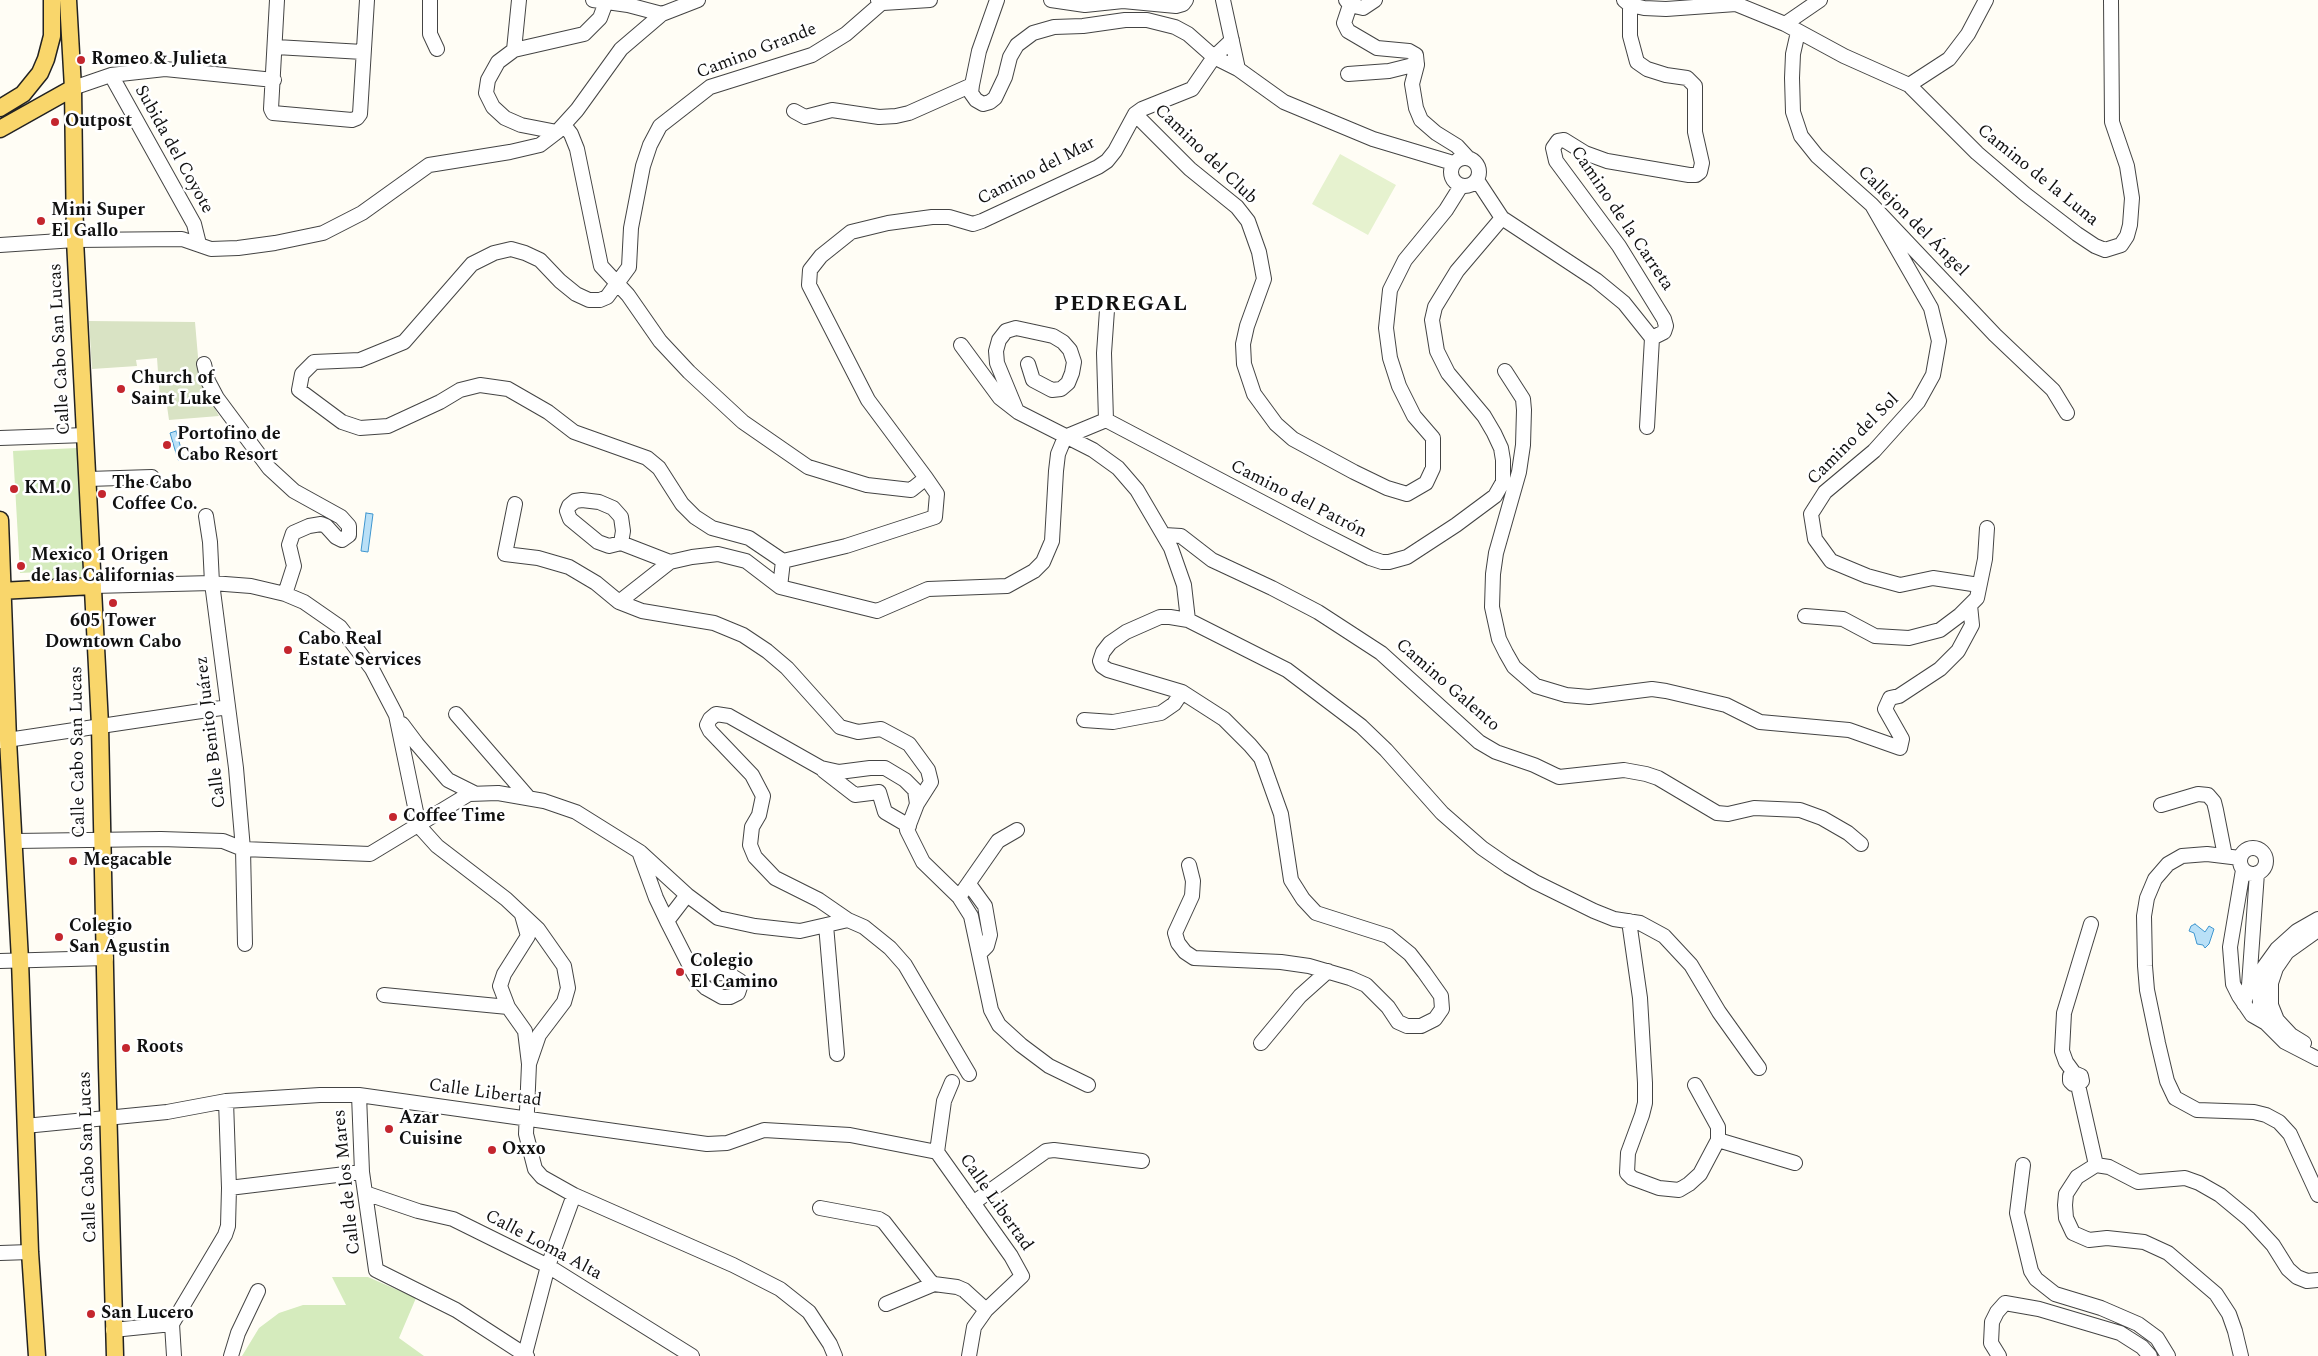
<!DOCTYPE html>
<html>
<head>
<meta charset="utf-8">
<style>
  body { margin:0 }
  canvas { display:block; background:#fffdf5 }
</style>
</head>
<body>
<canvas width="2318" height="1356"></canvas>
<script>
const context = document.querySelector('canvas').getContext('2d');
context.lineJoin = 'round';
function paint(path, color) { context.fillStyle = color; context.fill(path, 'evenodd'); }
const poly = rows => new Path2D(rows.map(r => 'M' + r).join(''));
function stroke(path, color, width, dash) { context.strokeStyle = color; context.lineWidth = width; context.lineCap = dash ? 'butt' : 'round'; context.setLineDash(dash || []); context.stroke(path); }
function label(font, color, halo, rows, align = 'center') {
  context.font = font + ' Spectral,serif'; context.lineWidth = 5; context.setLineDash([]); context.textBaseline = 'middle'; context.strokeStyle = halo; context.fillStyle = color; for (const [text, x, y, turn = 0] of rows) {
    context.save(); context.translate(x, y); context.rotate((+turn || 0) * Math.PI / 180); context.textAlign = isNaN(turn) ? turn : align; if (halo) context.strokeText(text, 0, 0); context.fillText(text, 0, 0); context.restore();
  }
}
const green = poly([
  [77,448,84,578,41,580,41,572,20,573,13,451],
  [332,1277,368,1277,416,1298,399,1338,424,1356,242,1356,259,1328,279,1313,303,1305,346,1305]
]);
const cemetery = poly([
  [89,321,195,322,200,380,219,416,169,420,167,406,160,400,157,358,136,360,137,366,92,369]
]);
const pitch = poly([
  [1340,154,1396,185,1368,235,1312,204]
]);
const water = poly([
  [176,431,184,459,178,460,170,433,176,431],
  [366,513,373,514,368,552,361,551,366,513],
  [2195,924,2205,932,2209,926,2214,929,2209,944,2205,948,2203,945,2197,944,2194,933,2189,931,2191,926,2195,924]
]);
const minor = poly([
  [277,0,271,109,273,113,352,120,357,118,360,114,367,0],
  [430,0,430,34,437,49],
  [593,0,628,5,662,14,698,0],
  [878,0,883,3,930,0],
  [997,0,979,51,972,85,971,93,976,100,983,104,990,102,995,98,1005,77,1010,57,1017,45,1033,33,1054,27,1083,26,1125,20,1147,20,1175,27,1188,34,1214,57,1238,69,1284,102,1373,139,1453,163],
  [1051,0,1085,5,1123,1,1176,6,1183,4,1186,0],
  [1223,0,1238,69],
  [1346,0,1350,5,1363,8,1375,0],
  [1624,0,1630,5,1644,8,1666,9,1736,4,1785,24,1844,56,1909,85,1977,153,2025,194,2077,234,2095,246,2105,250,2121,245,2127,236,2130,225,2132,198,2127,166,2112,122,2111,0],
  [1350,5,1344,23,1348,31,1377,48,1409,51,1416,55,1417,65,1412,84,1416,108,1421,120,1436,133,1457,146,1468,158],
  [1630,5,1630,36,1637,62,1647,69,1666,75,1687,78,1695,86,1695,132,1702,163,1700,172,1696,175,1689,175,1607,161,1585,153,1564,140,1558,141,1553,148,1556,161,1619,246,1664,319,1666,326,1664,332,1652,338],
  [1785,24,1820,0],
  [1798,32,1793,54,1792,78,1793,112,1801,136,1817,156,1872,205,1995,335,2053,390,2067,413],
  [276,47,363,52],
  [514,50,519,0],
  [1348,74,1389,71,1417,64],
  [111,75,194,224,199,244],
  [1909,85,1949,59,1968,34,1986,0],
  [73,88,111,75,165,69,274,80],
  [794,111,805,117,832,110,879,117,896,116,909,113,972,85],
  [1135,114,1190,169,1237,207,1248,221,1259,252,1264,279,1247,326,1243,344,1244,364,1254,394,1276,424,1293,439,1354,472,1387,488,1407,494,1426,483,1433,468,1433,438,1414,416,1399,386,1390,358,1386,328,1390,290,1405,260,1446,210,1461,186],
  [564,125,571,134,577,149,601,266,628,295,660,341,689,372,743,422,808,467,867,485,911,490,926,478,937,494,935,517,846,546,783,561],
  [557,132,521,125,505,118,493,107,486,93,488,80,498,62,514,50,584,34,600,18,606,2],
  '1451 172a14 14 0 1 1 28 0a14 14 0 1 1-28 0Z',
  [1477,180,1502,218,1596,280,1624,303,1652,338],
  [1872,205,1931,308,1939,341,1933,375,1918,402,1874,451,1825,492,1811,514,1815,539,1831,561,1867,576,1900,585,1933,578,1979,585],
  [0,245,75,240,182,239,211,249,238,248,275,243,323,233,362,213,429,165,510,152,540,145,557,132,577,110,621,49,662,14],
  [961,345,1000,398,1018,412,1093,450,1118,468,1137,490,1171,548,1184,585,1188,620,1170,617,1160,617,1126,632,1110,643,1103,652,1100,661,1102,666,1108,670,1182,692,1224,719,1250,745,1261,758,1281,814,1291,880,1303,899,1316,913,1388,936,1410,954,1424,972,1441,996,1442,1009,1435,1019,1421,1026,1407,1026,1398,1022,1388,1007,1366,985,1350,978,1309,966,1281,962,1194,958,1185,952,1178,943,1175,933,1192,896,1193,881,1189,865],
  [204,364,208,381,217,398,269,468,294,491,341,517,349,526,349,535,342,540,336,537,326,526,321,524,309,526,293,533,289,545,294,566,285,594],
  [1505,371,1523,399,1524,410,1523,445,1519,472,1496,553,1493,574,1492,607,1499,639,1506,653,1514,667,1536,686,1566,695,1589,697,1652,689,1666,691,1726,705,1760,722,1849,730,1900,748,1902,739,1885,709,1890,698,1899,696,1940,669,1958,651,1972,625,1970,605],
  [1016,409,997,363,996,351,999,340,1006,331,1016,328,1053,336,1063,342,1070,350,1074,362,1072,373,1068,383,1061,389,1052,390,1033,380,1028,364],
  [1106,420,1104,353,1107,310],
  [1647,427,1652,338],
  [0,438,86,435],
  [926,478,868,400,809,285,810,270,821,256,851,232,888,223,932,217,949,217,973,224,982,221,1098,167,1107,161,1115,151,1135,114,1142,109,1192,89,1214,57,1232,40],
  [88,479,152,477],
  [582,500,599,502,613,508,621,517,623,531,621,543,609,546,598,542,570,519,567,511,569,506,575,501,582,500],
  [515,504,505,554,538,558,569,567,596,583,619,602,670,562,692,557,718,554,746,561,780,587,877,611,928,589,1007,586,1034,571,1043,562,1052,541,1056,471,1058,454,1065,437,1106,420,1315,530,1370,558,1382,562,1389,562,1407,557,1456,525,1495,496,1503,482,1503,460,1501,448,1494,433,1484,416,1448,373,1437,351,1432,320,1435,307,1457,271,1502,218],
  [206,516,210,542,212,583,236,768,243,849,245,944],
  [1164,535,1181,536,1212,560,1272,588,1318,612,1381,653,1479,742,1496,752,1534,765,1559,777,1624,770,1646,774,1658,778,1717,813,1728,814,1754,808,1800,810,1822,818,1848,833,1861,844],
  [621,543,670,562],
  [93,586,212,583,251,586,285,594,304,602,340,627,372,669,396,715,419,826,437,846,506,899,538,929,564,966,568,988,564,1002,539,1035,529,1064],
  [780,587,783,561,749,538,712,528,695,517,682,504,659,468,647,458,574,432,548,412,508,389,480,385,460,390,440,402,388,426,360,428,342,422,299,390,302,374,314,362,360,360,404,342,472,264,494,253,511,249,525,253,540,260,560,281,576,294,589,300,600,300,607,297,629,267,631,228,643,166,650,145,660,126,710,87,812,55,846,34,885,0],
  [619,602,642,611,714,623,743,635,767,651,787,668,840,727,858,732,881,729,909,744,928,770,931,782,917,804,907,830,923,862,959,897,971,916,991,1010,999,1025,1021,1045,1049,1066,1088,1085],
  [1805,616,1843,619,1875,636,1909,638,1940,630,1960,615,1977,598,1985,559,1987,528],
  [1188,620,1287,670,1361,726,1386,750,1442,813,1482,848,1508,866,1535,882,1594,911,1614,919,1640,923,1664,936,1691,965,1719,1012,1759,1068],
  [456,714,528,797],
  [1084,720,1113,722,1161,713,1174,704,1182,692],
  [402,724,417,744,448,780,474,793],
  [0,741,228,707],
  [824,771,855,795,879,792,885,812,909,826],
  [2161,805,2198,794,2208,795,2214,802,2216,810,2225,856],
  [15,841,161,839,223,841,243,849,370,854,469,794,498,793,544,801,576,812,640,852,687,895,718,918,755,926,800,931,848,920,864,927,890,948,905,965,969,1074],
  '2240 861a13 13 0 1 1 26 0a13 13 0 1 1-26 0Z',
  [640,854,656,898,667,921,694,974,699,981,706,988,722,997,730,997,738,993,740,987,740,981,727,973,694,974],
  [2240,858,2207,854,2182,856,2168,864,2155,879,2147,898,2144,916,2145,966,2147,990,2158,1043,2167,1081,2175,1098,2197,1110,2254,1112,2266,1115,2279,1122,2290,1134,2318,1195],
  [2243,870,2230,947,2233,984,2239,996,2252,1015,2266,1023,2277,1020],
  [969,884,985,906,990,935,987,946,980,953],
  [959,897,998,841,1017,830],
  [522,915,528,936,504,974,500,986,508,1007,525,1031,529,1064,526,1134,535,1169,542,1177,574,1195,733,1265,780,1289,809,1312,830,1344,835,1356],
  [2318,919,2297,931,2277,949,2264,967,2259,989,2260,1003,2266,1023,2285,1042,2318,1059],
  [848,920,819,900,775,878,755,857,750,845,752,827,759,815,763,796,752,775,710,731,707,725,710,719,716,714,729,716,821,768,839,772,870,768,885,768,905,780,915,790,917,804],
  [667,921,687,895],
  [1629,921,1640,998,1645,1083,1645,1103,1642,1115,1628,1153,1627,1173,1632,1178,1659,1188,1679,1190,1689,1184,1700,1174,1718,1140,1718,1127,1695,1085],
  [826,925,837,1054],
  [0,961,106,958],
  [384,995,508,1007],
  [2244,1004,2249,985,2257,873],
  [1261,1043,1300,996,1328,971],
  [2304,1043,2291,1035,2277,1020,2271,1005,2271,983,2276,968,2287,952,2318,930],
  [2074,1073,2070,1076,2070,1081,2073,1084,2078,1085,2082,1081,2081,1076,2074,1073,2066,1062,2062,1051,2064,1013,2091,924],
  [952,1082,944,1101,937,1152,1011,1256,1022,1276,986,1310,974,1327,969,1356],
  [2078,1085,2096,1165],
  [359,1095,362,1172,376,1270,456,1310,527,1356],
  [25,1126,167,1112,226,1101,320,1095,359,1095,707,1144,727,1143,764,1130,850,1135,937,1152],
  [1718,1140,1795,1163],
  [2023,1165,2017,1213,2031,1271,2036,1279,2055,1294,2101,1308,2138,1324,2157,1338,2168,1356],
  [229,1188,362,1172],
  [365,1193,418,1211,453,1219,548,1266,692,1356],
  [973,1203,1046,1151,1054,1150,1142,1161],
  [820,1208,879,1219,884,1222,930,1281,934,1284,957,1287,964,1290,986,1310],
  [0,1253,30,1252],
  [886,1304,934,1284],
  [172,1324,174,1356],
  [113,1330,172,1324,225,1235,228,1226,229,1188,226,1101],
  [525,1354,548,1266,574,1195],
  [231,1356,238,1333,258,1291],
  [1999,1356,1991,1343,1992,1322,1997,1312,2005,1303,2039,1309,2120,1333,2142,1347,2150,1356],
  [2241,1356,2235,1331,2229,1314,2216,1294,2168,1253,2144,1242,2107,1238,2089,1240,2073,1233,2066,1218,2065,1205,2066,1194,2077,1177,2096,1165,2109,1167,2138,1182,2185,1178,2199,1183,2220,1195,2249,1219,2273,1245,2288,1269,2297,1277,2307,1281,2318,1280]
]);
const major = poly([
  [68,0,73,88,75,240,100,725,107,1067,115,1356],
  [0,108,23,94,40,73,46,59,52,36,52,0],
  [0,129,73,88],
  [0,520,8,740,20,960,30,1252,37,1356],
  [0,591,93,586]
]);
const markers = [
  [81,60,5,"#c4262e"],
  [55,122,5,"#c4262e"],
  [41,221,5,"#c4262e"],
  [121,389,5,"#c4262e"],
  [167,445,5,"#c4262e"],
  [14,489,5,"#c4262e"],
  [102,494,5,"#c4262e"],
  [21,566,5,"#c4262e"],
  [113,603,5,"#c4262e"],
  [288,650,5,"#c4262e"],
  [393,817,5,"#c4262e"],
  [73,861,5,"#c4262e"],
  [59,937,5,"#c4262e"],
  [680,972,5,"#c4262e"],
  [126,1048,5,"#c4262e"],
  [389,1129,5,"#c4262e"],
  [492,1150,5,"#c4262e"],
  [91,1314,5,"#c4262e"]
];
const streetNames = [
  ["Camino Grande",757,52,-21],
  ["Subida del Coyote",173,150,61],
  ["Camino del Club",1205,155,44],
  ["Camino del Mar",1037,172,-27],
  ["Camino de la Luna",2037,176,39],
  ["Camino de la Carreta",1621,219,56],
  ["Callejon del Ángel",1912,222,45],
  ["Calle Cabo San Lucas",61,349,-93],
  ["Camino del Sol",1854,440,-45],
  ["Camino del Patrón",1298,500,27],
  ["Camino Galento",1447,686,41],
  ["Calle Benito Juárez",212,732,-97],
  ["Calle Cabo San Lucas",79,752,-91],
  ["Calle Libertad",485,1094,8],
  ["Calle Cabo San Lucas",89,1157,-92],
  ["Calle de los Mares",348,1182,-96],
  ["Calle Libertad",995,1203,55],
  ["Calle Loma Alta",543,1246,28]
];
const poiNames = [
  ["Romeo & Julieta",91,60],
  ["Outpost",65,122],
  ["Mini Super",51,211],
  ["El Gallo",51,232],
  ["Church of",131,379],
  ["Saint Luke",131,400],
  ["Portofino de",177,435],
  ["Cabo Resort",177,456],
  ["The Cabo",112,484],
  ["Coffee Co.",112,505],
  ["KM.0",24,489],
  ["Mexico 1 Origen",31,556],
  ["de las Californias",31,577],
  ["605 Tower",113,622,"center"],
  ["Downtown Cabo",113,643,"center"],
  ["Cabo Real",298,640],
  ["Estate Services",298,661],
  ["Coffee Time",403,817],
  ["Megacable",83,861],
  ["Colegio",69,927],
  ["San Agustin",69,948],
  ["Colegio",690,962],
  ["El Camino",690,983],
  ["Roots",136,1048],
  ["Azar",399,1119],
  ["Cuisine",399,1140],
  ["Oxxo",502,1150],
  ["San Lucero",101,1314]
];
const districtNames = [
  ["PEDREGAL",1121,306]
];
paint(green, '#d5ebbd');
paint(cemetery, '#d9e3c4');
paint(pitch, '#e6f2cf');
paint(water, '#b9e0f7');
stroke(water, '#3f96cf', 1);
stroke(minor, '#444', 16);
stroke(major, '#222', 19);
stroke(minor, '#fff', 14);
stroke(major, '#f9d66b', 16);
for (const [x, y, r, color] of markers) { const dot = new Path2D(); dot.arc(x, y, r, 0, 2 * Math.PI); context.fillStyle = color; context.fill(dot); stroke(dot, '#fff', 2); }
label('18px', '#111', '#fff', streetNames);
label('bold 18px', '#111', '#fff', poiNames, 'left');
context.letterSpacing = '1px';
label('bold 22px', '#111', '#fff', districtNames);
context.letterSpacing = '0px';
</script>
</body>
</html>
